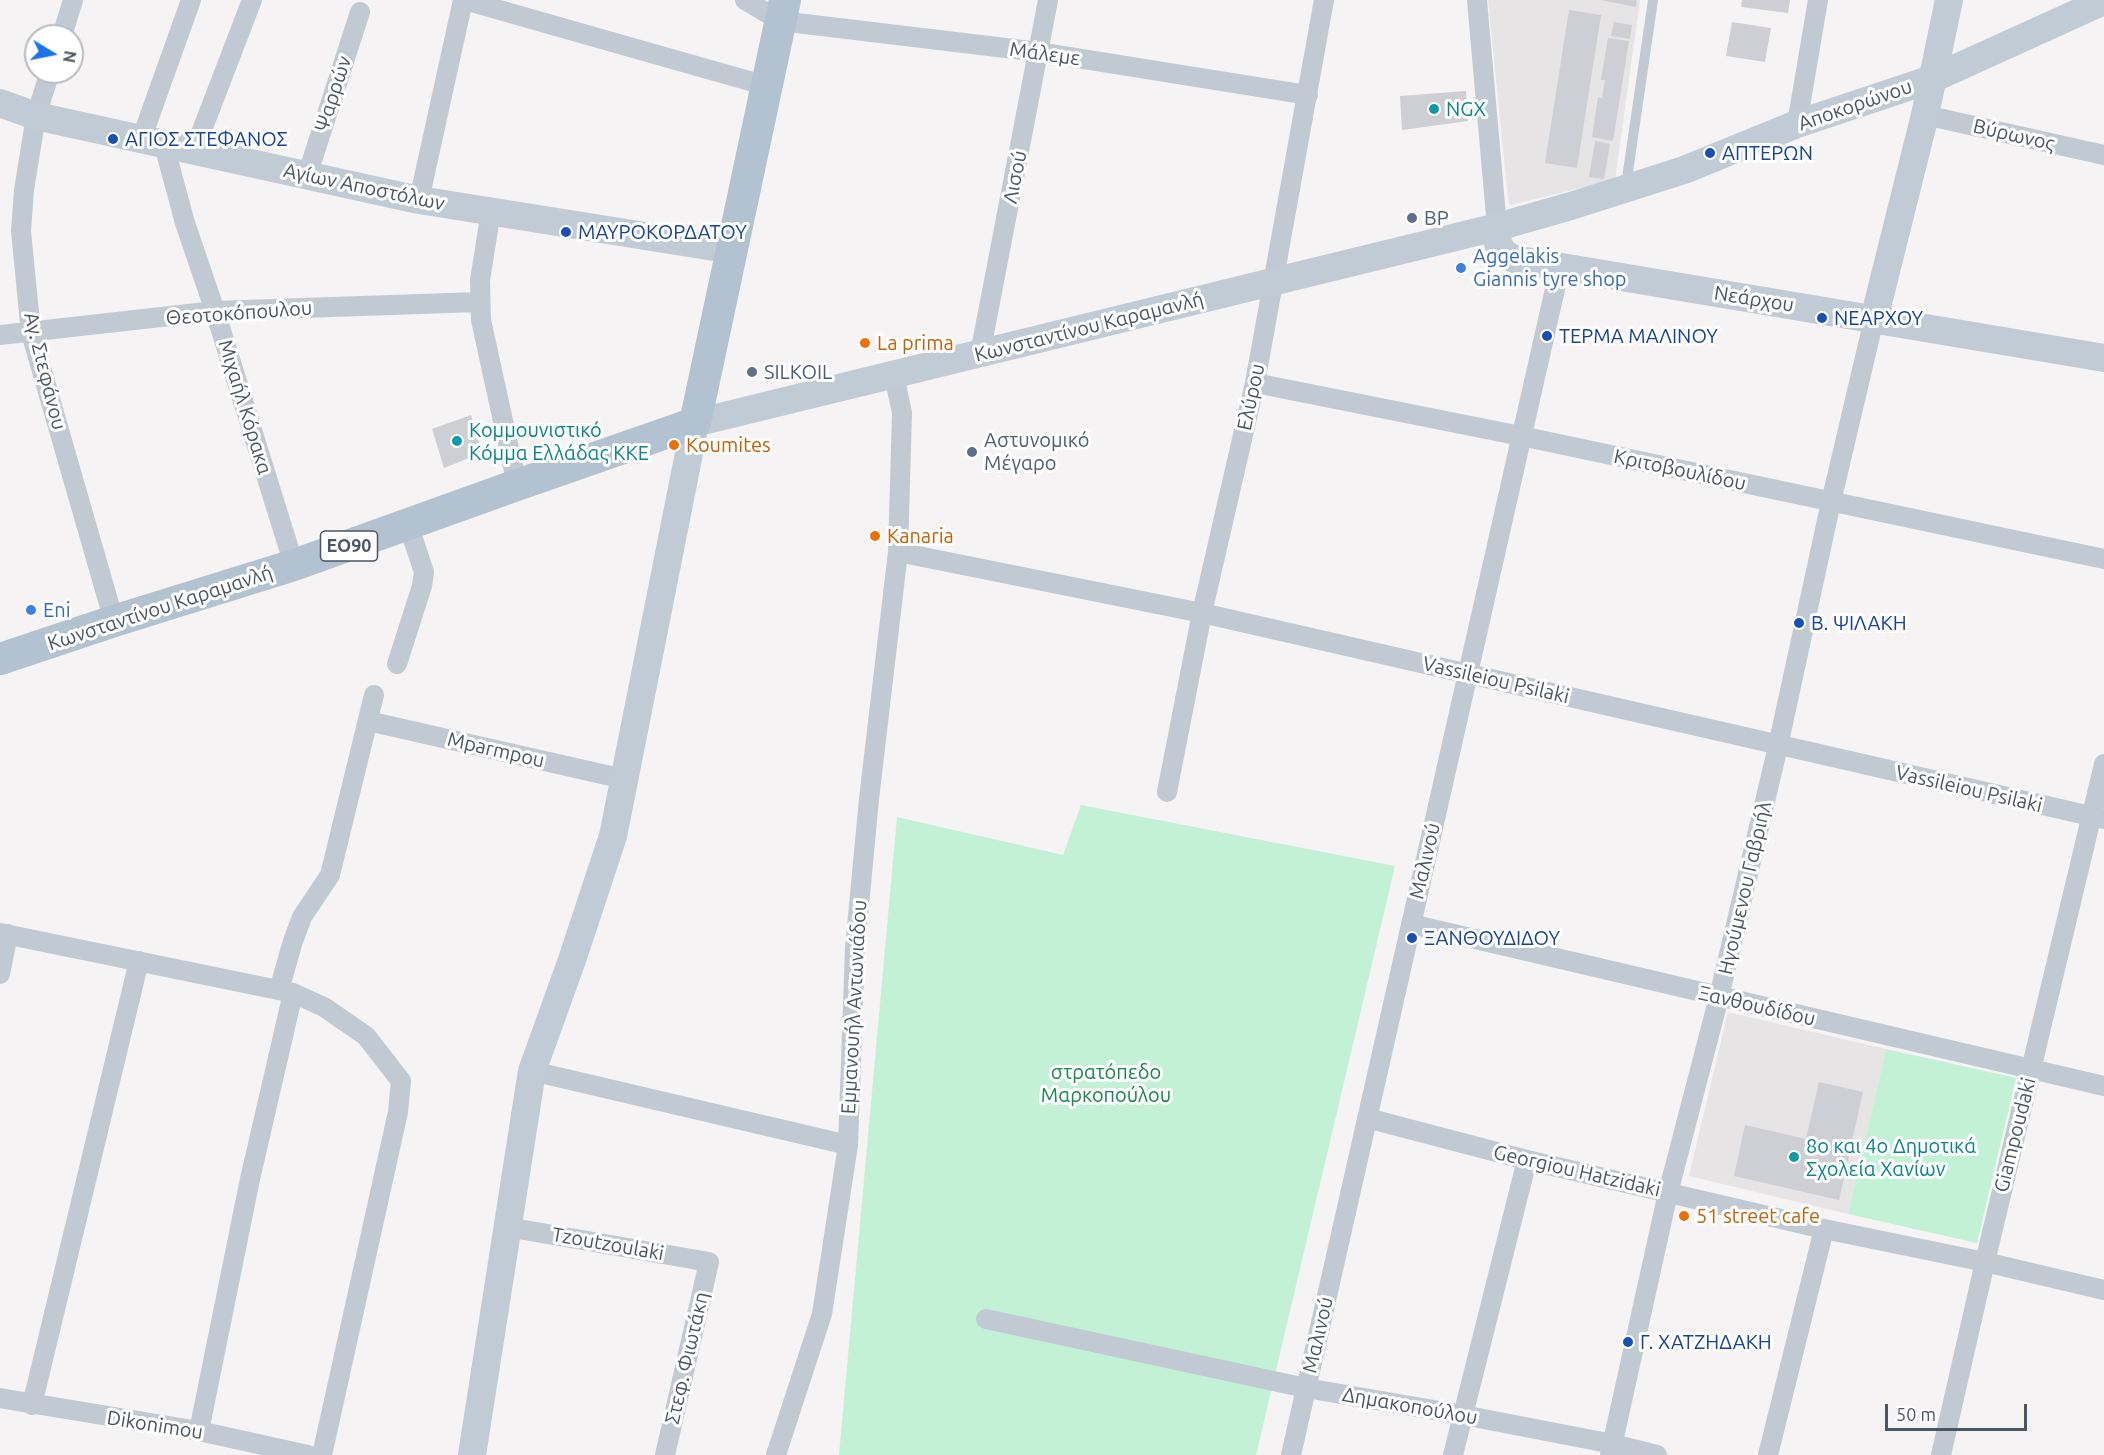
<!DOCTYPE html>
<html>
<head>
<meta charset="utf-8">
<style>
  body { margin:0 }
  #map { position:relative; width:2104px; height:1455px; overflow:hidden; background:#f5f3f3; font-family:Ubuntu,sans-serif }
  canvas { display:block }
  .north { position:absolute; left:24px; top:24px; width:60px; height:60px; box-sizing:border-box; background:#fff; border:2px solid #b7bbc0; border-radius:50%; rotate:100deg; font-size:16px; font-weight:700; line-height:24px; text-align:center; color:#4a5661 }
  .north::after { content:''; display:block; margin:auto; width:21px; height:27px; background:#1a73e8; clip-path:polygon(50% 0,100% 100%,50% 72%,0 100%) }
  .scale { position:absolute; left:1885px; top:1404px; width:142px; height:27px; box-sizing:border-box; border:3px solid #4a5661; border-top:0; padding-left:8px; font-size:18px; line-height:21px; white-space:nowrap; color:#4a5661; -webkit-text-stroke:4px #fff; paint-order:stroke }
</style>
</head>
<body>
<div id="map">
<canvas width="2104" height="1455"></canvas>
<div class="north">N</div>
<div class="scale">50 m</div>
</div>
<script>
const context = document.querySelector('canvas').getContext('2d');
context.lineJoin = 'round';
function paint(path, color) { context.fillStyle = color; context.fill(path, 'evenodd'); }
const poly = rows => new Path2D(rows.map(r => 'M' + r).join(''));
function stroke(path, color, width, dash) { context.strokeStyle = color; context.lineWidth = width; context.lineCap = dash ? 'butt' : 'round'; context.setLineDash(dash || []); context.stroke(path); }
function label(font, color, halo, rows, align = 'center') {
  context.font = font + ' Ubuntu,sans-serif'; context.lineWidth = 6; context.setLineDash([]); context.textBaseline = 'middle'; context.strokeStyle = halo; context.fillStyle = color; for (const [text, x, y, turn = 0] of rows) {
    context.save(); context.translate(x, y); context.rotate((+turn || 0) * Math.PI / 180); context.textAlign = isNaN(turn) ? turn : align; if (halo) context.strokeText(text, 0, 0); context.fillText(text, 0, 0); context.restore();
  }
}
const education = poly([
  [1488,0,1640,0,1615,180,1510,205,1508,199],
  [1728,1012,1886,1049,1848,1214,1689,1176]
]);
const green = poly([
  [1081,805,1395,866,1256,1455,839,1455,897,817,1063,855],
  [1886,1049,2016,1078,1977,1243,1848,1214]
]);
const building = poly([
  [1601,0,1637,0,1636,7],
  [1742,0,1790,0,1788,13,1741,7],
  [1569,10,1601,15,1577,168,1545,163],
  [1614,22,1632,25,1630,39,1611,36],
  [1732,22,1771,28,1765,62,1726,56],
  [1608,38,1629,41,1613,141,1592,137,1598,97,1602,98,1605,80,1601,80],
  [1466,91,1468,121,1402,130,1400,96],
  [1595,141,1610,144,1604,179,1589,177],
  [471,415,482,453,444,468,432,429],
  [1819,1082,1863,1092,1839,1200,1734,1176,1745,1125,1806,1139]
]);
const lane = poly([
  [1626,185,1653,0]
]);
const street = poly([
  [464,0,767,86],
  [745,0,780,21,1039,52,1308,95],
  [1477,0,1497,227],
  [62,36,73,0],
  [50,72,36,116,24,190,21,231,31,333,114,621],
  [1925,115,2104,155],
  [1797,124,1818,0],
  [141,140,191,0],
  [164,145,185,223,215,311,294,565],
  [194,151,252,0],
  [307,176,360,12],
  [419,200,463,0],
  [491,211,480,280,481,320,517,485],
  [0,335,215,311,479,302],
  [980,354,1048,0],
  [1255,383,1521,436,2104,559],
  [898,552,1202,613,2104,819],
  [397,664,422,586,424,572,408,524],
  [368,721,624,779],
  [1167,792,1202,613,1255,383,1324,0],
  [1411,924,2104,1086],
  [0,933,293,993,324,1007,366,1036,401,1081,398,1112,322,1455],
  [0,974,8,934],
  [279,990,293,941,302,917,330,875,374,695],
  [532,1071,848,1145],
  [1367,1118,1527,1160,1824,1229,1985,1262,2104,1290],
  [507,1227,709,1262,665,1455],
  [986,1319,1306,1388,1463,1415,1613,1444,1657,1455],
  [0,1398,199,1431,308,1455],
  [32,1405,139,961],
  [199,1431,250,1179,293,993],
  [776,1455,822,1314,848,1145,855,948,869,799,898,552,902,413,894,375],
  [1291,1455,1560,267],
  [1453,1455,1527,1160],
  [1610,1455,1668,1193,1719,997,1778,746,1831,502,1874,319],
  [1768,1455,1824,1229],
  [1941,1455,1985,1262,2104,764]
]);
const secondary = poly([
  [0,103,36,116,419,200,733,250],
  [1497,227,1498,244,1504,253,1514,259,2104,358],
  [1874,319,1925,115,1949,0],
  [472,1455,532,1071,572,960,613,836,695,423,1497,227,1571,206,1684,170,1797,124,1932,79,2104,1]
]);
const primary = poly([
  [0,659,114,621,294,565,517,485,695,423,785,0]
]);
const markers = [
  [1434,109,6,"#0f9aa8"],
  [113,139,6,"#1a4fb4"],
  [1710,153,6,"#1a4fb4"],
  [1412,218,6,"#5c6f8a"],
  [566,232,6,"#1a4fb4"],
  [1461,268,6,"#3f7fe0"],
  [1822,318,6,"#1a4fb4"],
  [1547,336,6,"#1a4fb4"],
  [865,343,6,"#e8710a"],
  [752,372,6,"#5c6f8a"],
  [457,441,6,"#0f9aa8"],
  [674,445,6,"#e8710a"],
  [972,452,6,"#5c6f8a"],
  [875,536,6,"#e8710a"],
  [31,610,6,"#3f7fe0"],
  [1799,623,6,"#1a4fb4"],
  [1412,938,6,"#1a4fb4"],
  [1794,1157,6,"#0f9aa8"],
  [1684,1216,6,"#e8710a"],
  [1628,1342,6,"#1a4fb4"]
];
const shields = [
  [349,546,57]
];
const shieldNames = [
  ["ΕΟ90",349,546]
];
const streetNames = [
  ["Μάλεμε",1045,54,8],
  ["Ψαρρών",333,94,-72],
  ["Αποκορώνου",1855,105,-19],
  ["Βύρωνος",2014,135,13],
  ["Λισού",1015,177,-79],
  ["Αγίων Αποστόλων",364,187,12],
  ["Νεάρχου",1754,299,9],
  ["Θεοτοκόπουλου",239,313,-4],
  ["Κωνσταντίνου Καραμανλή",1089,327,-14],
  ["Αγ. Στεφάνου",45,371,76],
  ["Ελύρου",1251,397,-78],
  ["Μιχαήλ Κόρακα",245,407,73],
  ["Κριτοβουλίδου",1680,470,12],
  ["Κωνσταντίνου Καραμανλή",160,608,-18],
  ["Vassileiou Psilaki",1496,680,13],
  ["Mparmpou",496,750,13],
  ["Vassileiou Psilaki",1969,789,13],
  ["Μαλινού",1425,861,-77],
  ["Ηγούμενου Γαβριήλ",1745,888,-77],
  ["Ξανθουδίδου",1757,1006,13],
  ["Εμμανουήλ Αντωνιάδου",854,1007,-87],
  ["Giampoudaki",2015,1135,-76],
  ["Georgiou Hatzidaki",1577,1171,13],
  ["Tzoutzoulaki",608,1244,10],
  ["Μαλινού",1318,1335,-77],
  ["Στεφ. Φιωτάκη",687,1358,-77],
  ["Δημακοπούλου",1410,1406,10],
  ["Dikonimou",155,1425,9]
];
const cultureNames = [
  ["NGX",1446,109],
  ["Κομμουνιστικό",469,430],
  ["Κόμμα Ελλάδας ΚΚΕ",469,453],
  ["8ο και 4ο Δημοτικά",1806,1146],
  ["Σχολεία Χανίων",1806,1169]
];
const transitNames = [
  ["ΑΓΙΟΣ ΣΤΕΦΑΝΟΣ",125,139],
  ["ΑΠΤΕΡΩΝ",1722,153],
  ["ΜΑΥΡΟΚΟΡΔΑΤΟΥ",578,232],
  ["ΝΕΑΡΧΟΥ",1834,318],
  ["ΤΕΡΜΑ ΜΑΛΙΝΟΥ",1559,336],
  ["Β. ΨΙΛΑΚΗ",1811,623],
  ["ΞΑΝΘΟΥΔΙΔΟΥ",1424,938],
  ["Γ. ΧΑΤΖΗΔΑΚΗ",1640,1342]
];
const serviceNames = [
  ["BP",1424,218],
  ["SILKOIL",764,372],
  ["Αστυνομικό",984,440],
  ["Μέγαρο",984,463]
];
const shopNames = [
  ["Aggelakis",1473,256],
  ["Giannis tyre shop",1473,279],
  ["Eni",43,610]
];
const foodNames = [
  ["La prima",877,343],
  ["Koumites",686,445],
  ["Kanaria",887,536],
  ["51 street cafe",1696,1216]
];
const parkNames = [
  ["στρατόπεδο",1106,1072],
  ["Μαρκοπούλου",1106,1095]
];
paint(education, '#e6e4e5');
paint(green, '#c3f1d5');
paint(building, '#cdcfd5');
stroke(lane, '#c1cad2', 10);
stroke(street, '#c1cad2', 20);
stroke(secondary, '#c1cbd6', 28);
stroke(primary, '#b3c2d1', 32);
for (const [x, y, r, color] of markers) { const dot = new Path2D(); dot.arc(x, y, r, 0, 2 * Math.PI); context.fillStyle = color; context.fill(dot); stroke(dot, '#fff', 2); }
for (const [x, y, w] of shields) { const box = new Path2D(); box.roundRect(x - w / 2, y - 15, w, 30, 4.5); context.fillStyle = '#fff'; context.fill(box); stroke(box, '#4a5661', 1.5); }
label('bold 18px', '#4a5661', null, shieldNames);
label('20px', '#4a5661', '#fff', streetNames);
label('20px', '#0d838f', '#fff', cultureNames, 'left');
label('20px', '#164399', '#fff', transitNames, 'left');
label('20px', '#4e5e75', '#fff', serviceNames, 'left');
label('20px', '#366cbe', '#fff', shopNames, 'left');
label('20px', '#c56008', '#fff', foodNames, 'left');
label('20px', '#17864f', '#fff', parkNames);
</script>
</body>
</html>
